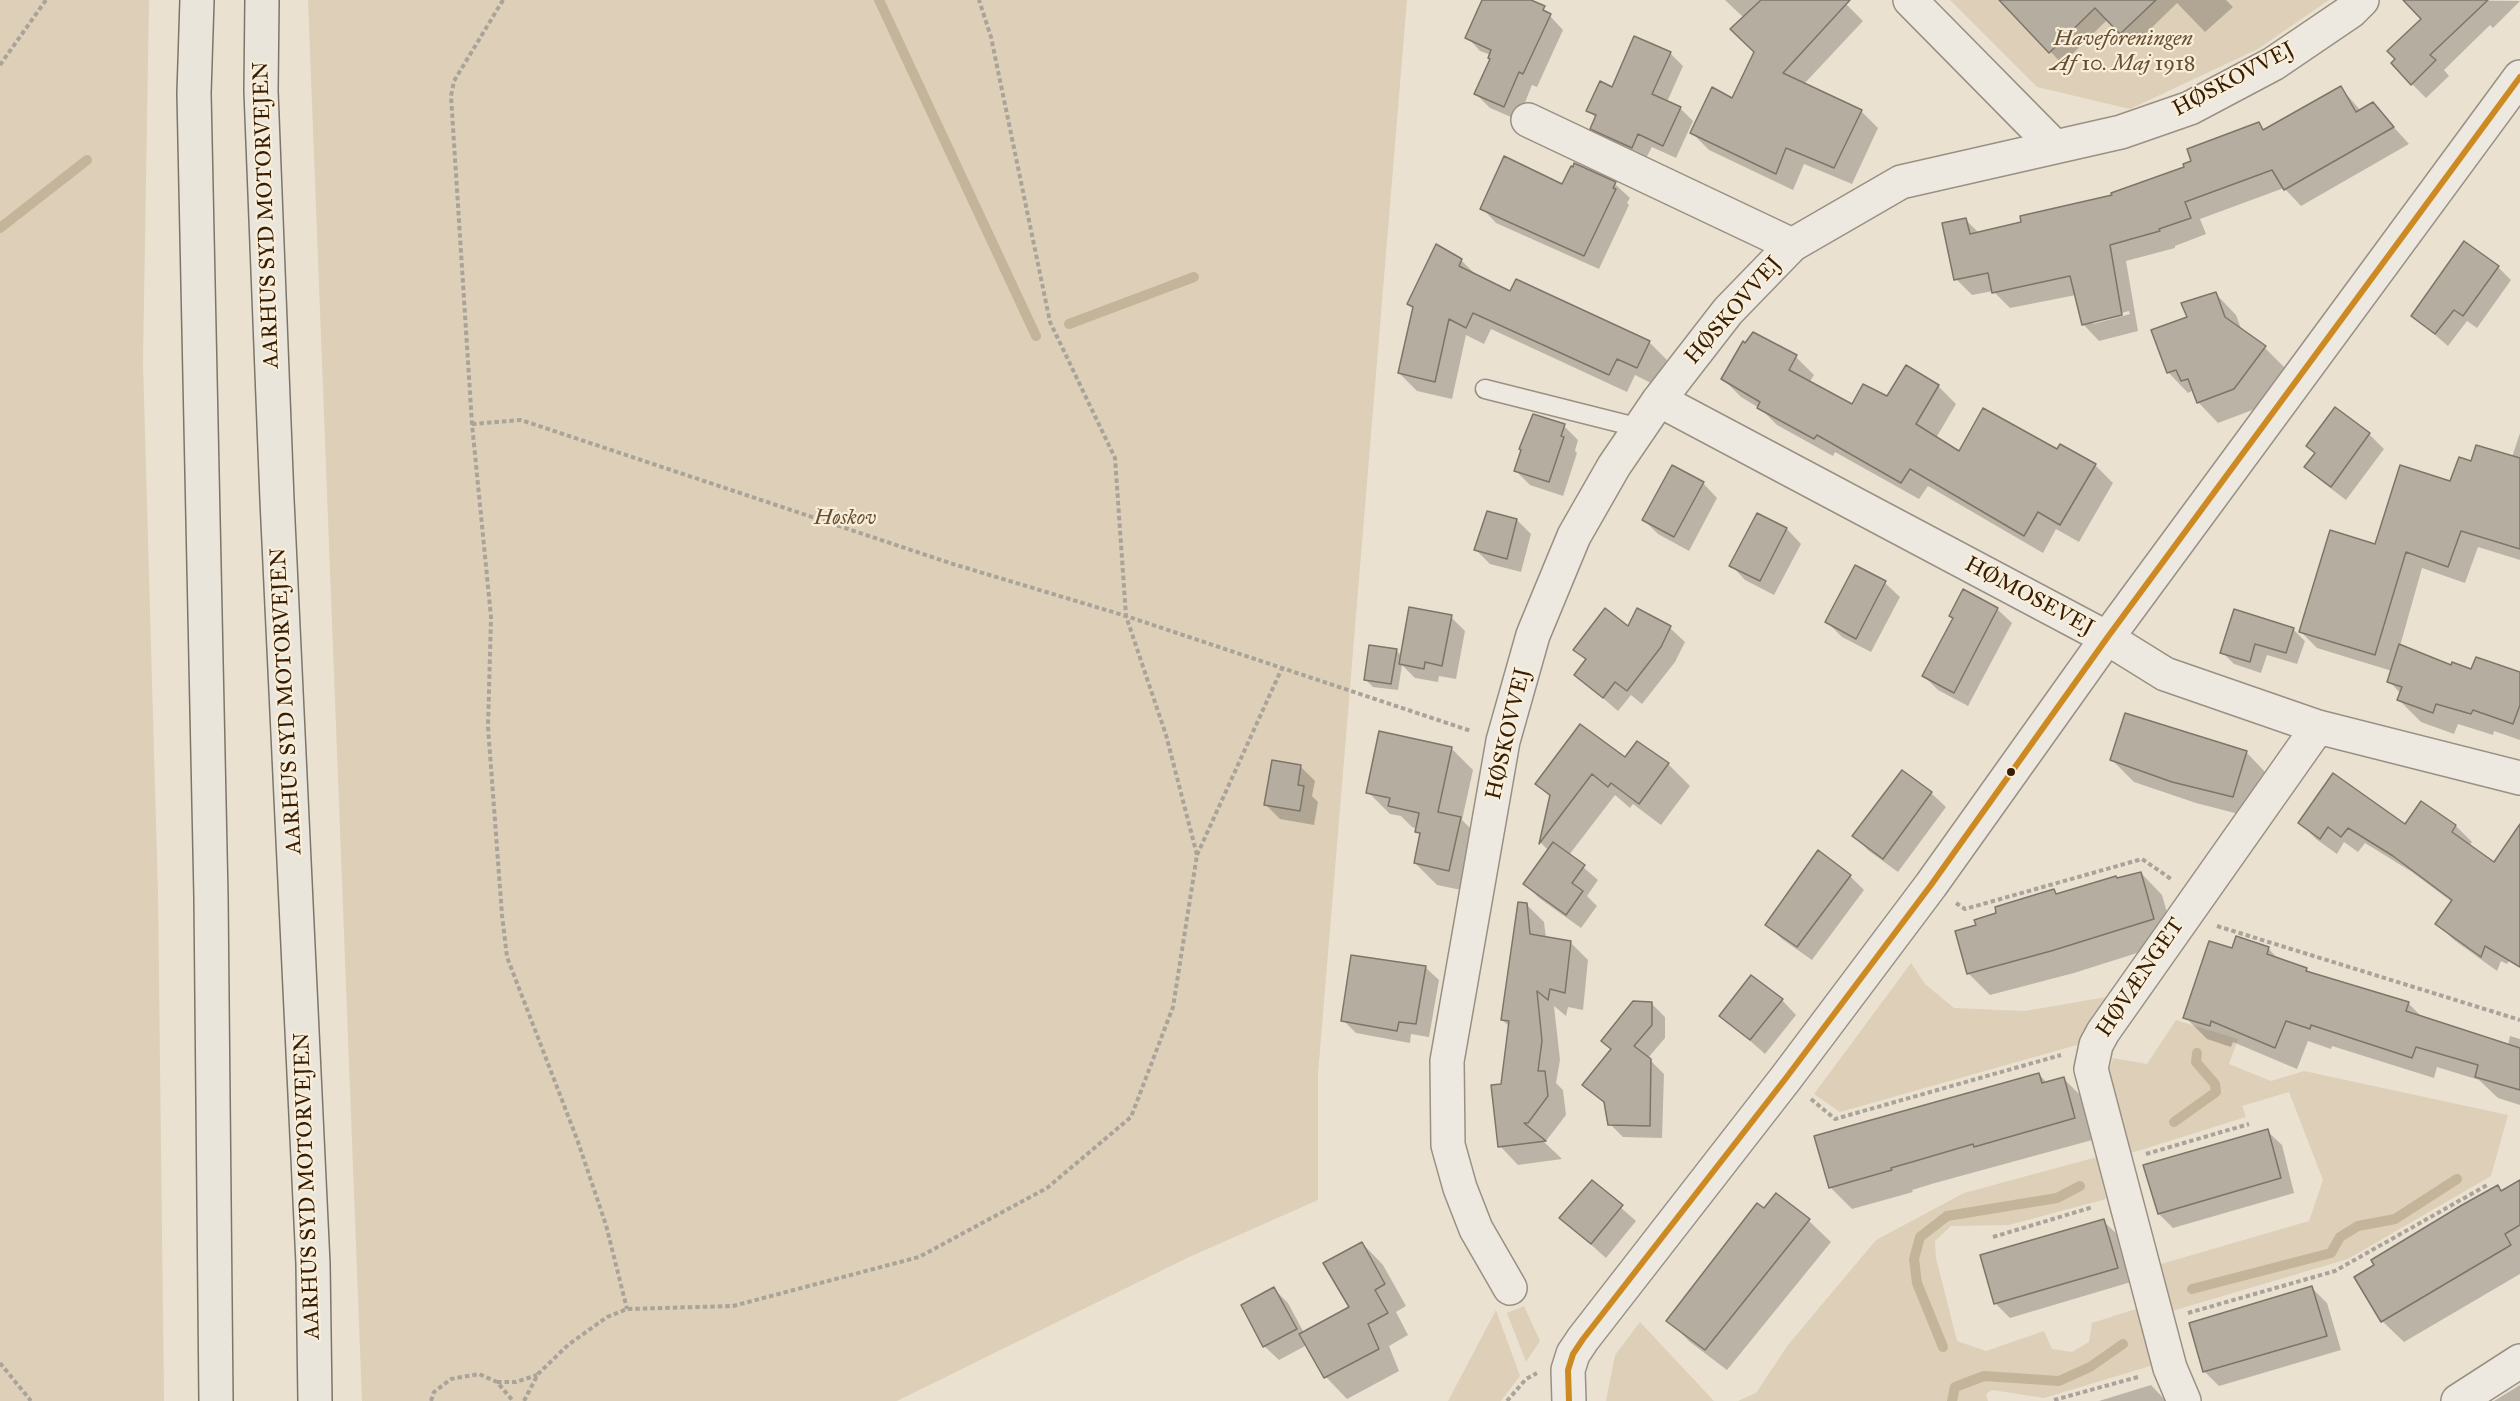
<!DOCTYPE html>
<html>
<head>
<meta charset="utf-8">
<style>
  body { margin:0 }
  canvas { display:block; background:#eae1d0 }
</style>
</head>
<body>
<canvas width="2520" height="1401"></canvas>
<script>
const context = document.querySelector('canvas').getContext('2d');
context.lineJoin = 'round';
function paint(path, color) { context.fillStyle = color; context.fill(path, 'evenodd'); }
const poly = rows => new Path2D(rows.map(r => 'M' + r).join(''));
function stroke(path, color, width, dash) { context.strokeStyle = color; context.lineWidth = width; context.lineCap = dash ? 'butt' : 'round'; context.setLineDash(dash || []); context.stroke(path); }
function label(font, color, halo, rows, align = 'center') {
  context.font = font + ' "IM FELL Great Primer",serif'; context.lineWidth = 4.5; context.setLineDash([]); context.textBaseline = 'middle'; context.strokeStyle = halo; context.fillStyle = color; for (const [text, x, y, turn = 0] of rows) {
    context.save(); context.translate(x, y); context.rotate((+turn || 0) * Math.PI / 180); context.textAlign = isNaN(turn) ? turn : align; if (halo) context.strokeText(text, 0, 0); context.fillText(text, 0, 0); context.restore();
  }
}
const green = poly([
  [0,0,149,0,143,363,158,893,164,1401,0,1401],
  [308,0,1407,0,1318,1074,1318,1200,1187,1258,897,1401,362,1401],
  [1950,0,2329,0,2258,49,2130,109,2037,87],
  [1911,963,1925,984,1954,1008,2025,1011,2112,996,2084,1043,1840,1112,1814,1094],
  [2176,1020,2238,1039,2229,1064,2271,1081,2304,1071,2508,1115,2491,1176,2348,1259,2172,1311,2161,1264,2309,1221,2323,1180,2289,1092,2242,1106,2246,1117,2131,1153,2110,1087,2109,1072,2113,1058,2147,1064],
  [2097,1157,2106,1199,2009,1225,1951,1226,1935,1241,1936,1258,1957,1341,1986,1351,2044,1331,2052,1349,2072,1352,2089,1342,2092,1323,2139,1308,2157,1364,2044,1398,1992,1390,1986,1394,1988,1401,1738,1401,1756,1393,1788,1345,1876,1240,1964,1193],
  [1524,1306,1540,1341,1526,1362,1507,1313],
  [1496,1310,1520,1376,1501,1401,1448,1401],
  [1640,1322,1714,1401,1606,1401,1615,1355]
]);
const shadow = poly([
  [1484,0,1494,0,1550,16,1563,30,1537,87,1532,85,1518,120,1490,108,1476,94,1492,59,1491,55,1480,51,1467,37],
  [1725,0,1842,0,1863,21,1804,84,1861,111,1878,128,1852,184,1804,164,1793,190,1709,150,1692,133,1733,100,1755,52,1744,18],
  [2003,0,2226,0,2233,7,2205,32,2177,3,2134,45,2108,19,2062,64],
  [2434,0,2520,1,2493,28,2490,25,2444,70,2449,76,2426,98,2412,84,2423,19],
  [1670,53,1683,66,1667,102,1680,108,1693,121,1676,158,1652,147,1645,160,1605,141,1592,128,1596,118,1588,110,1613,89],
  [2341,88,2361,111,2373,104,2409,144,2301,206,2284,188,2200,219,2206,234,2175,246,2175,248,2126,261,2138,331,2099,341,2083,324,2076,295,2010,308,1993,291,1972,295,1956,279,1966,220,1979,233,2023,224,2113,196,2186,168,2258,124,2265,130],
  [2129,311,2130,314,2093,324,2093,321],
  [1615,184,1630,198,1627,203,1629,205,1599,269,1496,223,1482,208,1563,186],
  [1461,260,1479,278,1511,293,1649,342,1667,360,1655,385,1635,375,1627,392,1491,329,1484,344,1466,335,1452,399,1417,391,1399,373,1414,309,1409,303],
  [2498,267,2511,280,2477,328,2467,321,2448,346,2413,316],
  [2216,294,2236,315,2242,331,2265,348,2285,368,2255,409,2218,423,2198,402,2195,393,2192,391,2188,393,2168,372],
  [1796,357,1814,375,1809,383,1852,406,1938,386,1956,404,1936,438,1960,453,2058,451,2095,465,2113,483,2079,542,2056,529,2043,553,1928,486,1919,499,1835,452,1833,456,1777,425,1761,409,1741,397,1723,379],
  [2335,410,2369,434,2384,449,2346,500,2321,481,2306,467,2316,454],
  [1564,426,1578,440,1575,451,1577,453,1563,496,1530,485,1516,471],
  [2520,433,2520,560,2478,547,2465,583,2422,568,2400,646,2452,667,2472,671,2520,674,2520,740,2494,731,2493,735,2458,724,2454,734,2421,722,2399,700,2401,694,2389,681,2392,671,2317,648,2300,631,2376,546,2472,463,2512,457],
  [1703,483,1717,498,1689,551,1658,534,1644,520],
  [1757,515,1787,529,1801,544,1774,595,1745,580,1731,565],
  [1517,520,1531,534,1521,572,1490,564,1476,550],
  [1856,567,1885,583,1900,597,1871,652,1842,637,1827,622],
  [1997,609,2012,623,1968,706,1938,690,1924,676,1954,619,1951,616],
  [1638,610,1670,628,1685,642,1675,662,1642,704,1631,695,1618,711,1576,675,1587,661,1575,650,1629,628],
  [1451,617,1465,631,1456,679,1439,676,1438,682,1415,678,1402,665,1398,690,1373,687,1366,680,1396,650,1402,656],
  [2293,629,2305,641,2297,664,2267,655,2261,673,2234,664,2222,652],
  [2126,715,2247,753,2268,775,2254,818,2196,803,2134,782,2112,760],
  [1451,748,1473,770,1462,820,1482,840,1471,892,1437,885,1415,863,1421,836,1417,831,1417,829,1412,827,1401,816,1390,814,1368,792],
  [1625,759,1668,764,1690,786,1661,825,1633,804,1630,808,1615,795,1569,855,1598,880,1587,896,1597,906,1581,928,1539,898,1525,884,1549,851,1541,843,1551,798,1537,784],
  [1300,766,1315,781,1312,796,1318,802,1314,825,1280,819,1266,805],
  [1931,793,1946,807,1898,872,1869,851,1854,836],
  [2421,803,2456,826,2472,842,2469,846,2494,864,2520,837,2520,945,2507,964,2501,961,2497,971,2454,940,2437,924,2452,902,2412,872,2365,843,2358,852,2344,842,2337,854,2316,839,2300,823,2405,827],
  [2141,873,2162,895,2175,941,2074,973,1990,995,1968,973,1977,926,1998,914,2054,891,2058,895],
  [1850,876,1864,890,1812,960,1782,939,1767,925],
  [1526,904,1544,922,1546,938,1570,942,1588,960,1583,1010,1568,1007,1566,1016,1554,1006,1560,1060,1556,1083,1563,1090,1566,1115,1546,1141,1543,1141,1562,1159,1518,1165,1500,1146,1502,1085,1510,1027,1502,1020],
  [2268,948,2279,960,2306,969,2311,974,2408,1003,2423,1018,2508,1045,2510,1036,2520,1039,2520,1105,2498,1098,2479,1080,2437,1067,2434,1078,2332,1046,2331,1049,2308,1041,2297,1069,2233,1042,2231,1047,2207,1039,2185,1017,2233,950],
  [1425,967,1439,980,1429,1037,1411,1034,1410,1043,1356,1033,1343,1020],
  [1782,1000,1796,1015,1765,1054,1721,1015],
  [1652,1004,1665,1017,1665,1038,1648,1058,1664,1074,1662,1138,1623,1137,1610,1124,1605,1104,1584,1085],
  [2039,1074,2047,1083,2063,1078,2085,1100,2096,1139,1935,1183,1912,1190,1913,1192,1852,1209,1830,1187],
  [2267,1131,2282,1145,2294,1193,2173,1228,2159,1214],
  [1592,1182,1636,1221,1606,1258,1561,1218],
  [2520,1182,2520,1274,2404,1342,2382,1321,2497,1187,2503,1192],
  [1776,1195,1809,1221,1831,1242,1727,1370,1690,1342,1668,1320],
  [2103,1221,2118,1235,2131,1282,2010,1318,1995,1303],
  [1362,1243,1383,1265,1406,1306,1396,1312,1408,1335,1389,1346,1399,1371,1347,1399,1326,1377,1307,1345,1279,1360,1264,1346,1274,1289,1288,1303,1304,1333,1351,1308],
  [2312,1288,2327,1303,2341,1350,2219,1386,2204,1371],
  [2151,1385,2166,1401,2099,1401],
  [2520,1385,2520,1401,2494,1401]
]);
const stream = poly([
  [879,0,1036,336],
  [0,228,87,160],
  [1069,324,1194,277],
  [2174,1122,2216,1092,2215,1084,2196,1062,2197,1053],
  [2192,1289,2331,1253,2340,1237,2358,1226,2395,1219,2457,1179],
  [1943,1347,1917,1283,1914,1259,1920,1237,1947,1216,2057,1198,2080,1186],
  [1952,1401,1955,1387,1984,1376,2059,1381,2090,1367,2123,1344]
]);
const building = poly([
  [1482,0,1531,0,1545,6,1543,10,1551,14,1523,74,1519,72,1504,107,1474,94,1490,59,1488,58,1491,50,1465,38,1482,0],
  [1761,0,1850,0,1783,73,1862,110,1834,168,1786,148,1776,174,1690,133,1712,87,1732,98,1754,52,1730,29,1761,0],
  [1999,0,2156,0,2120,34,2095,8,2049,53,1999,0],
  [2403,0,2488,0,2430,55,2436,60,2411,85,2391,63,2395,59,2387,51,2421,19,2403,0],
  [1634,36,1671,52,1652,94,1681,107,1663,146,1638,134,1632,148,1590,129,1596,115,1586,111,1600,81,1612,87,1634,36],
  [2341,86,2356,112,2373,102,2394,127,2284,190,2272,170,2185,202,2191,218,2159,229,2160,231,2110,245,2122,315,2082,325,2070,276,1992,293,1988,273,1954,280,1942,223,1966,218,1970,234,2021,222,2020,216,2112,195,2111,193,2184,167,2183,164,2191,161,2187,149,2259,122,2263,130,2341,86],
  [1504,156,1562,184,1571,166,1573,167,1574,163,1616,182,1613,188,1616,189,1584,256,1480,209,1504,156],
  [2464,241,2499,266,2463,316,2454,310,2435,334,2411,316,2464,241],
  [1436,244,1462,259,1459,266,1510,291,1516,279,1650,341,1637,368,1617,359,1609,375,1473,313,1466,328,1449,319,1435,382,1398,373,1413,307,1407,304,1436,244],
  [2216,292,2225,317,2266,346,2234,389,2197,403,2188,379,2181,381,2176,370,2167,373,2151,330,2187,317,2181,303,2216,292],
  [1753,332,1797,355,1789,370,1852,404,1863,384,1887,396,1906,365,1939,385,1916,424,1959,451,1983,408,2057,449,2060,444,2096,464,2060,525,2038,512,2024,536,1910,469,1901,483,1817,435,1814,439,1757,408,1760,402,1721,379,1743,341,1745,343,1753,332],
  [2335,407,2370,433,2331,487,2304,467,2315,453,2306,446,2335,407],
  [1533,414,1565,424,1561,436,1564,437,1549,482,1514,471,1521,450,1519,449,1533,414],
  [2476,445,2520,458,2520,549,2461,531,2448,567,2406,552,2375,655,2299,632,2330,530,2375,544,2400,465,2450,481,2459,457,2471,461,2476,445],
  [1672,465,1704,482,1674,537,1642,520,1672,465],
  [1487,511,1517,519,1507,559,1474,550,1487,511],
  [1757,513,1787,528,1760,581,1729,566,1757,513],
  [1855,565,1886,581,1856,639,1825,622,1855,565],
  [1963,589,1998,608,1954,693,1922,676,1953,618,1949,616,1963,589],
  [1409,607,1452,615,1442,666,1425,662,1424,669,1399,664,1409,607],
  [1605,608,1628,626,1637,608,1671,626,1661,647,1627,691,1615,682,1603,698,1574,675,1586,659,1573,650,1605,608],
  [2234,609,2294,628,2286,653,2255,644,2250,662,2220,653,2234,609],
  [2399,644,2451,665,2452,662,2471,669,2476,657,2520,672,2520,705,2513,724,2473,710,2471,714,2436,704,2433,713,2397,700,2402,687,2387,682,2399,644],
  [1369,645,1397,649,1391,684,1364,680,1369,645],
  [2125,713,2247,751,2233,797,2172,782,2110,760,2125,713],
  [1580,724,1625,757,1637,741,1669,763,1639,804,1611,783,1608,787,1592,774,1539,844,1550,795,1535,784,1580,724],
  [1379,731,1452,747,1438,812,1461,817,1449,871,1414,863,1420,833,1415,832,1419,813,1388,806,1390,798,1366,793,1379,731],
  [1272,760,1301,765,1298,785,1304,786,1300,811,1264,805,1272,760],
  [1902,770,1932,792,1883,859,1852,836,1902,770],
  [2333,773,2405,824,2421,801,2456,825,2452,832,2494,862,2520,824,2520,967,2485,946,2481,957,2435,924,2452,900,2393,856,2348,828,2341,837,2328,827,2320,839,2298,823,2333,773],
  [1553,842,1585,865,1572,883,1583,891,1566,915,1523,884,1553,842],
  [1818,850,1851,875,1797,947,1765,925,1818,850],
  [2141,872,2154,919,2051,951,1967,974,1955,931,1976,925,1974,920,1996,913,1995,907,2054,889,2056,894,2116,876,2117,878,2141,872],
  [1518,902,1527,903,1530,934,1571,941,1565,993,1550,989,1548,1000,1537,991,1542,1041,1538,1071,1545,1071,1548,1096,1528,1123,1524,1123,1546,1141,1498,1147,1491,1085,1501,1084,1509,1021,1501,1020,1518,902],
  [2236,936,2269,947,2267,954,2307,968,2306,971,2409,1002,2406,1011,2520,1048,2520,1090,2475,1077,2478,1065,2416,1047,2412,1058,2311,1025,2310,1029,2286,1021,2275,1048,2211,1021,2210,1026,2183,1018,2209,941,2232,948,2236,936],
  [1351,955,1426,966,1416,1024,1399,1022,1397,1031,1341,1021,1351,955],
  [1751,975,1783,999,1750,1040,1719,1016,1751,975],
  [1633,1001,1652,1002,1652,1025,1634,1046,1651,1059,1650,1126,1608,1125,1604,1102,1582,1085,1611,1049,1601,1041,1633,1001],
  [2039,1073,2042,1083,2064,1077,2075,1118,1974,1147,1973,1144,1912,1162,1891,1168,1892,1170,1829,1188,1814,1136,2039,1073],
  [2268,1129,2281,1178,2158,1214,2143,1165,2268,1129],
  [1592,1180,1623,1205,1591,1244,1559,1218,1592,1180],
  [2520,1180,2520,1225,2505,1234,2511,1245,2381,1322,2354,1277,2374,1265,2371,1260,2462,1205,2498,1185,2501,1191,2520,1180],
  [1776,1193,1810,1219,1705,1350,1666,1321,1757,1203,1764,1208,1776,1193],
  [2104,1219,2118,1268,1994,1304,1980,1255,2104,1219],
  [1362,1242,1385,1284,1375,1290,1388,1313,1368,1324,1379,1349,1324,1378,1299,1334,1349,1307,1323,1263,1362,1242],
  [2312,1286,2327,1336,2203,1372,2189,1323,2312,1286],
  [1274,1287,1297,1329,1263,1347,1241,1305,1274,1287]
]);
const path = poly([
  [503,0,454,81,451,96,472,424,491,617,488,727,502,915,507,957,577,1139,606,1225,627,1309],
  [0,65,46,0],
  [472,424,521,420,953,564,1126,616,1471,731],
  [1197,855,1282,668],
  [1956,903,1965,909,2142,859,2171,879],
  [2217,926,2520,1020],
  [1811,1099,1835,1119,2061,1055],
  [2146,1154,2249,1124],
  [1993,1237,2093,1207],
  [2188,1313,2335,1271,2489,1184],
  [0,1363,31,1401],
  [497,1382,516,1382,537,1375],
  [2054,1400,2138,1377],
  [431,1401,434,1392,451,1379,479,1374,497,1382,513,1401],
  [524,1401,538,1374,568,1345,607,1317,627,1309,733,1306,919,1257,1047,1188,1131,1117,1173,1007,1197,855,1166,735,1126,616,1115,458,1050,322,991,37,979,0],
  [1507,1401,1526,1379,1537,1373]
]);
const service = poly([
  [1485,389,1640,428]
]);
const minor = poly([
  [1910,0,2055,147],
  [1528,120,1792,245],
  [1659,400,2107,638,2165,674,2318,727,2520,778],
  [1510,1288,1476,1229,1460,1188,1448,1145,1447,1061,1503,741,1533,635,1574,536,1614,466,1659,400,1728,311,1792,245,1901,182,2121,132,2190,108,2273,64,2351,11,2362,0],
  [2184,1401,2170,1368,2091,1069,2096,1045,2103,1032,2318,727],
  [2458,1401,2520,1361]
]);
const tertiary = poly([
  [1569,1401,1568,1370,1573,1354,1583,1339,1786,1078,1931,885,2107,638,2520,77]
]);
const motorway = poly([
  [197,0,194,93,211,897,216,1401],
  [262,0,261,91,277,500,313,1264,315,1401]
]);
const bus1 = poly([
  [1569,1401,1568,1370,1573,1354,1583,1339,1786,1078,1931,885,2107,638,2520,77]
]);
const markers = [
  [2011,772,5,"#371d03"]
];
const parkNames = [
  ["Haveforeningen",2123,40],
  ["Af 10. Maj 1918",2123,65],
  ["Høskov",845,519]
];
const streetNames = [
  ["HØSKOVVEJ",2234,80,-28],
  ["AARHUS SYD MOTORVEJEN",267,215,-92],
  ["HØSKOVVEJ",1734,311,-49],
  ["HØMOSEVEJ",2029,597,28],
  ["AARHUS SYD MOTORVEJEN",287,701,-93],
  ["HØSKOVVEJ",1509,734,-77],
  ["HØVÆNGET",2141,978,-56],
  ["AARHUS SYD MOTORVEJEN",308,1186,-92]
];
paint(green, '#ded0b8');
paint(shadow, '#0003');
stroke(stream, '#c4b49a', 10);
paint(building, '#b5ada0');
stroke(building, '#7e7569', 1.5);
stroke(service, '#999083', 21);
stroke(minor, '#999083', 36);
stroke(tertiary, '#999083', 36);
stroke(motorway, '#7e7569', 36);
stroke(path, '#a9a39a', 4, [4.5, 3]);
stroke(service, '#ede9e0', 18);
stroke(minor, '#ede9e0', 33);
stroke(tertiary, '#ede9e0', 33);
stroke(motorway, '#eae5db', 33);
stroke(bus1, '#cd8a22', 6);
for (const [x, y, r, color] of markers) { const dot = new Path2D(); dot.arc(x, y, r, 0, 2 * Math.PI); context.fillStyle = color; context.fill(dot); stroke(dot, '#f8eed9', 2); }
label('italic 22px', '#664f33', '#f8eed9', parkNames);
label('22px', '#371d03', '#f8eed9', streetNames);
</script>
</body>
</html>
